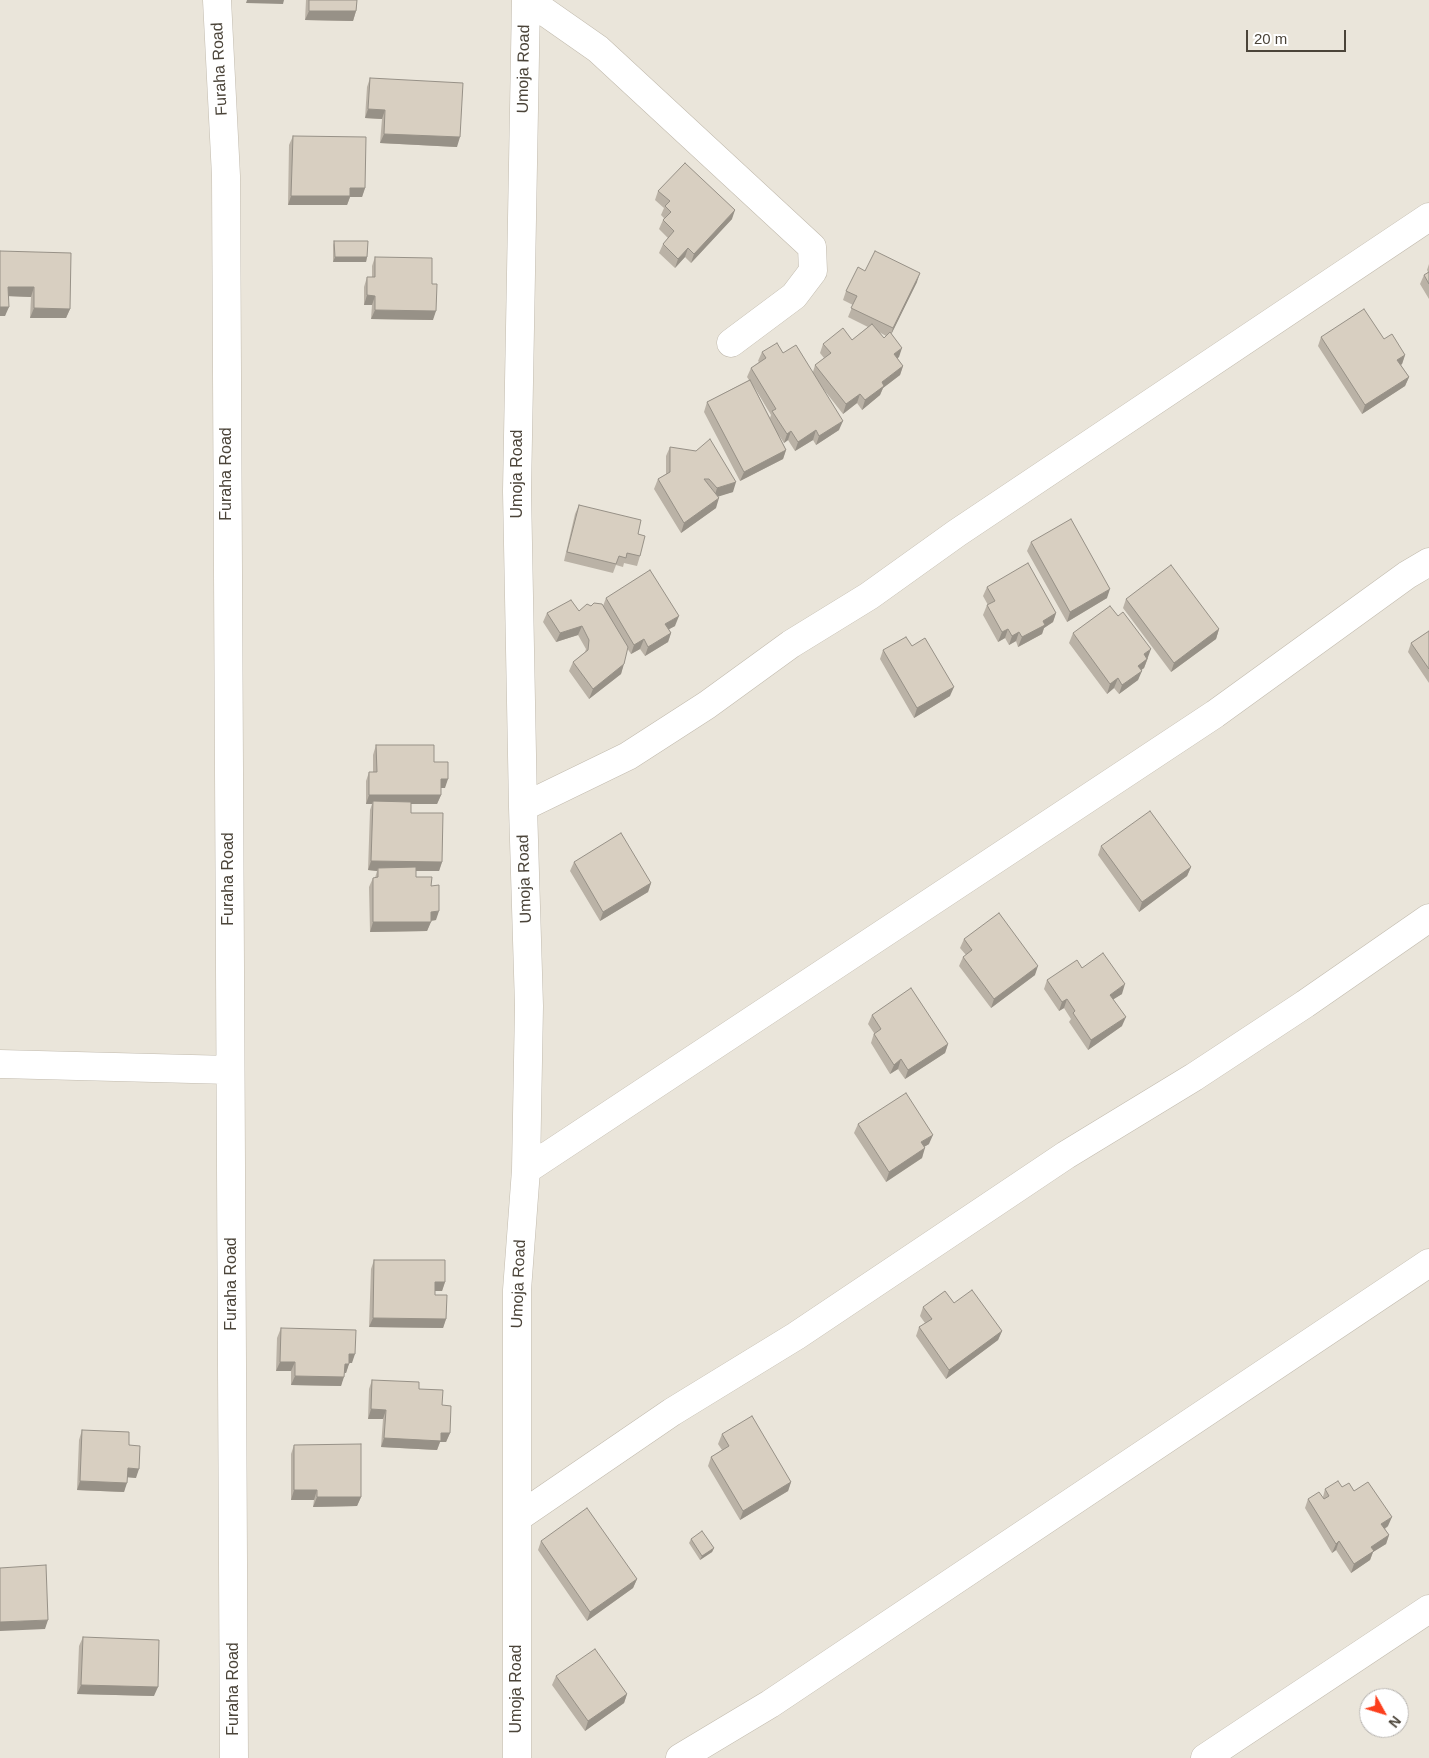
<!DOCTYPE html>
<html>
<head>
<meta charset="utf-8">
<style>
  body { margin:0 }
  #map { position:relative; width:1429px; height:1758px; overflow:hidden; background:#f6f3ec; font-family:Arial,sans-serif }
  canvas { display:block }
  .north { position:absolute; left:1359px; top:1688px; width:50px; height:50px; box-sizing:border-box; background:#fff; border:1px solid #b7b4b0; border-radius:50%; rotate:129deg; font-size:14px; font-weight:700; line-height:20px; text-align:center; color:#4b4439 }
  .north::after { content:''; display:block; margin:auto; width:18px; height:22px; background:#fc3f1d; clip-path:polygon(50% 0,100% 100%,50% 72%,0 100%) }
  .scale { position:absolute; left:1246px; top:30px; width:100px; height:22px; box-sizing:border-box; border:2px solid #4b4439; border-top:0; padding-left:6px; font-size:15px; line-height:18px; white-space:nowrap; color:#4b4439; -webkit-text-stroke:4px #fff; paint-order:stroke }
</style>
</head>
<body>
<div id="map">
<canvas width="1429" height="1758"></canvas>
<div class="north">N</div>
<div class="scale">20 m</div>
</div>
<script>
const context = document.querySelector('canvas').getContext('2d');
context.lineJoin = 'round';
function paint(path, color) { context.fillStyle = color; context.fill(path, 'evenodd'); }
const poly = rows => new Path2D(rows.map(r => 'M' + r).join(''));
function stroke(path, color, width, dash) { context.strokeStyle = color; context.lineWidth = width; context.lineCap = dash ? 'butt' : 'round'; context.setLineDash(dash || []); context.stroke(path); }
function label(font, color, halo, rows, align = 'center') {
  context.font = font + ' Arial,sans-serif'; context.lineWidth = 4; context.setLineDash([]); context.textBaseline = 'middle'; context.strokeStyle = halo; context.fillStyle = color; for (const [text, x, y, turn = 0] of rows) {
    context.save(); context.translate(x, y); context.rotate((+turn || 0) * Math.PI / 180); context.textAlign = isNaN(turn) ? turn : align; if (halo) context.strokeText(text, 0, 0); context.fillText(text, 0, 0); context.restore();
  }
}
const residential = poly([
  [0,0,1429,0,1429,1758,0,1758],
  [1369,1698,1399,1698,1399,1728,1369,1728]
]);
const minor = poly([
  [217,0,226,176,234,1758],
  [528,0,598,49,812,247,813,271,794,296,731,343],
  [523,807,628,756,707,705,791,644,869,596,957,533,1429,217],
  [0,1064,230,1070],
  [526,1170,1215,714,1407,575,1429,562],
  [517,1518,672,1412,796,1336,1066,1155,1194,1077,1305,1004,1429,918],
  [517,1758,517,1290,526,1170,529,1006,523,807,517,491,526,0],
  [680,1758,770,1704,1429,1263],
  [1205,1758,1429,1609]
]);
const wall = poly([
  [306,0,357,0,356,11,353,21,305,20],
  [370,78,457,147,380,143,382,119,365,118,367,87],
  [293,136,365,188,362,197,350,197,347,205,288,205,289,145],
  [658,191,732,219,691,263,685,257,675,268,659,253,663,244,668,238,659,229,663,220,664,218,661,215,664,208,655,200],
  [334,241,367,257,366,262,333,262,333,245],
  [0,251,70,309,66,318,30,318,31,297,9,296,5,316,0,316],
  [375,257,432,284,433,320,371,319,372,305,364,305,364,287,367,277,372,277,372,266],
  [1429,264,1429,299,1420,284,1424,275,1428,272,1427,270],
  [865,271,917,282,891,334,899,357,897,358,903,366,900,375,883,388,880,395,862,410,857,403,843,414,821,386,839,430,816,445,813,440,795,451,788,440,784,443,778,434,786,450,783,459,740,481,704,412,707,402,749,380,747,377,751,368,759,362,758,361,762,352,783,353,813,372,815,365,824,358,820,353,823,344,852,340,868,327,848,317,853,305,843,300,846,291],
  [879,332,886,336,884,338],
  [753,385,771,415,770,418],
  [1321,337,1384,339,1405,355,1402,364,1401,365,1409,377,1405,386,1362,414,1318,346],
  [670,447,733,492,717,496,716,508,681,533,654,489,658,479,666,474,666,456],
  [579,505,638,534,640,556,637,566,624,563,623,567,616,565,613,573,564,561,575,514],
  [1031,542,1107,598,1067,622,1027,551],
  [987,587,1056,613,1053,622,1044,628,1042,634,1018,647,1016,641,1009,645,1005,638,998,642,983,615,987,605,988,605,983,596],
  [606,598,675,626,669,629,671,633,668,642,645,656,640,649,631,654,627,648,621,674,589,699,569,671,573,662,585,652,586,649,578,635,556,642,543,622,547,613,579,611,591,606,603,606],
  [1126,599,1219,629,1216,639,1171,672,1123,608],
  [1429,631,1429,683,1408,652,1411,643],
  [1073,633,1148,658,1144,668,1141,670,1138,680,1119,694,1114,688,1107,694,1069,643],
  [912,646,950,696,914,718,880,659,883,650],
  [376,745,434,762,445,788,441,788,441,795,437,804,411,804,411,813,442,862,439,871,416,871,416,877,431,886,436,920,431,921,427,931,370,932,369,887,373,878,375,878,377,871,368,870,370,810,372,804,366,804,366,781,369,772,373,772,373,755],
  [1101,846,1191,867,1187,876,1139,912,1098,855],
  [574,862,651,883,648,892,600,921,570,871],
  [964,939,1035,975,991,1008,959,966,963,957,966,955,960,948],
  [1082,968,1122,994,1113,999,1122,1026,1088,1050,1069,1022,1071,1019,1064,1008,1059,1011,1044,989,1047,980],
  [872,1015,948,1044,945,1053,905,1079,898,1069,890,1074,871,1043,874,1033,868,1024],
  [858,1124,929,1144,924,1147,922,1158,886,1182,854,1133],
  [374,1260,445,1282,442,1291,435,1291,435,1295,446,1319,443,1328,369,1327,371,1269],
  [923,1307,1002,1331,998,1340,946,1379,916,1336,919,1327,925,1323,920,1316],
  [281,1328,352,1363,349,1363,346,1373,344,1373,341,1386,291,1385,291,1371,276,1371,277,1338],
  [372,1380,419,1389,442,1405,450,1433,446,1442,440,1442,437,1450,381,1447,383,1419,368,1419,369,1389],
  [82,1430,129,1445,136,1478,127,1477,124,1492,77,1490,79,1440],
  [722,1434,791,1482,788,1491,740,1520,708,1466,711,1457,722,1450,718,1444],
  [294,1445,361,1497,357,1506,313,1507,314,1500,291,1500,291,1454],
  [1342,1487,1354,1491,1388,1526,1385,1529,1389,1535,1386,1544,1373,1552,1370,1560,1351,1573,1336,1550,1332,1553,1305,1508,1308,1499,1323,1497,1325,1489],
  [691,1539,714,1548,712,1552,700,1560,689,1543],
  [541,1541,637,1579,633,1588,587,1621,538,1550],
  [83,1637,154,1696,77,1694,79,1646],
  [556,1676,627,1694,624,1703,585,1731,552,1685]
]);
const shadedWall = poly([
  [247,0,284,0,283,4,246,3],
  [309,11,356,11,353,21,305,20],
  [368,109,385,110,382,119,365,118],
  [384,134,460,137,457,147,380,143],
  [350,188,365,188,362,197,350,197,347,205,288,205,291,196],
  [735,210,732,219,691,263,694,254],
  [688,248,685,257,675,268,678,259],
  [335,257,367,257,366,262,333,262],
  [920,273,917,282,890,337,893,328],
  [8,287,34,287,31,297,5,296],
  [367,295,375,296,372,305,364,305],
  [0,307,9,307,5,316,0,316],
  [34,308,70,309,66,318,30,318],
  [375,310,436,311,433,320,371,319],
  [902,348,899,357,891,363,894,354],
  [1405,355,1402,364,1394,369,1397,360],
  [903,366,900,375,883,388,880,395,862,410,865,400,882,382],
  [1409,377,1405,386,1362,414,1365,405],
  [860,394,857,403,843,414,846,404],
  [843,421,839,430,816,445,819,436],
  [816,430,813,440,795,451,798,442],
  [791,431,788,440,784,443,787,434],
  [786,450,783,459,740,481,744,472],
  [736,482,733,492,714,498,717,488],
  [719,498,716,508,681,533,684,523],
  [1110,589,1107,598,1067,622,1070,612],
  [1056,613,1053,622,1044,628,1042,634,1018,647,1022,637,1043,621],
  [679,616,675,626,662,633,665,624],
  [582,626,578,635,556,642,560,633],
  [1008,629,1005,638,998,642,1002,632],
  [1219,629,1216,639,1171,672,1174,663],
  [1019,632,1016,641,1009,645,1012,636],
  [671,633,668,642,645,656,648,647],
  [644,639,640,649,631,654,634,645],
  [1151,649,1144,668,1135,675,1138,666,1144,654],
  [624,664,621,674,589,699,593,689],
  [1142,671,1138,680,1119,694,1122,685],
  [1118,678,1114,688,1107,694,1110,684],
  [954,687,950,696,914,718,917,708],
  [441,779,448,779,445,788,438,788],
  [369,795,441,795,437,804,373,804,373,801,372,804,366,804],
  [371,861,442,862,439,871,378,871,378,868,377,871,368,870],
  [1191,867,1187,876,1139,912,1142,902],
  [651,883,648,892,600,921,603,912],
  [439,911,436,920,428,921,431,912],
  [373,922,431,922,427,931,370,932],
  [1038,966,1035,975,991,1008,994,999],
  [1125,984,1122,994,1106,1004,1110,995],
  [1067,999,1064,1008,1059,1011,1062,1002],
  [1126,1017,1122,1026,1088,1050,1091,1040],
  [948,1044,945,1053,905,1079,908,1070],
  [901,1059,898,1069,890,1074,894,1065],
  [933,1135,929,1144,917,1151,921,1142],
  [925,1148,922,1158,886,1182,889,1172],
  [435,1282,445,1282,442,1291,431,1291],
  [373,1318,446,1319,443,1328,369,1327],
  [1002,1331,998,1340,946,1379,949,1370],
  [349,1354,355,1354,352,1363,346,1363],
  [280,1362,295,1362,291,1371,276,1371],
  [345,1364,349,1364,346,1373,342,1373],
  [295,1376,344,1377,341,1386,291,1385],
  [371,1409,386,1410,383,1419,368,1419],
  [441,1433,450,1433,446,1442,440,1442,437,1450,381,1447,384,1438],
  [128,1468,139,1469,136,1478,125,1477],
  [80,1481,127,1483,124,1492,77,1490],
  [791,1482,788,1491,740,1520,743,1511],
  [294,1490,317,1490,314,1500,291,1500],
  [317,1497,361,1497,357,1506,313,1507],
  [1392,1517,1388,1526,1378,1533,1381,1524],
  [1389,1535,1386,1544,1373,1552,1370,1560,1351,1573,1354,1564,1371,1547],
  [1339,1541,1336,1550,1332,1553,1336,1544],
  [714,1548,712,1552,700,1560,702,1556],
  [637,1579,633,1588,587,1621,590,1612],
  [48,1620,45,1629,0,1631,0,1622],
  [81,1685,158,1687,154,1696,77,1694],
  [627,1694,624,1703,585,1731,588,1721]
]);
const building = poly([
  [309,0,357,0,356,11,309,11,309,0],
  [370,78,463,83,460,137,384,134,385,110,368,109,370,78],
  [293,136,366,137,365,188,350,188,350,196,291,196,293,136],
  [685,163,735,210,694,254,688,248,678,259,663,244,674,231,663,220,671,212,665,206,670,201,658,191,685,163],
  [334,241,368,241,367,257,335,257,334,241],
  [0,251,71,253,70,309,34,308,34,287,8,287,9,307,0,307,0,251],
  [875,251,920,273,893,328,851,308,857,296,846,291,858,267,865,271,875,251],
  [375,257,432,258,432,284,437,284,436,311,375,310,375,296,367,295,367,277,375,277,375,257],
  [1429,272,1429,284,1424,275,1429,272],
  [1364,309,1384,339,1392,334,1405,355,1397,360,1409,377,1365,405,1321,337,1364,309],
  [872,324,884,338,890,332,902,348,894,354,903,366,882,382,884,386,865,400,860,394,846,404,815,365,831,353,823,344,843,328,852,340,872,324],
  [777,343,783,353,796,345,843,421,819,436,816,430,798,442,791,431,787,434,772,411,776,409,751,368,766,358,762,352,777,343],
  [750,380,786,450,744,472,707,402,750,380],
  [710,439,736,482,717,488,709,479,704,479,719,498,684,523,658,479,670,472,670,447,696,451,710,439],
  [579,505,641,520,638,534,645,536,640,556,627,553,626,558,619,556,616,564,567,552,579,505],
  [1071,519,1110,589,1070,612,1031,542,1071,519],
  [1028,563,1056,613,1043,621,1045,625,1022,637,1019,632,1012,636,1008,629,1002,632,987,605,995,601,987,587,1028,563],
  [1171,565,1219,629,1174,663,1126,599,1171,565],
  [650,570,679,616,665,624,671,633,648,647,644,639,634,645,606,598,650,570],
  [571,600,579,611,587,604,591,606,594,603,602,604,628,647,624,664,593,689,573,662,588,650,589,640,582,626,560,633,547,613,571,600],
  [1110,606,1118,616,1123,612,1151,649,1144,654,1147,659,1138,666,1142,671,1122,685,1118,678,1110,684,1073,633,1110,606],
  [1429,631,1429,669,1411,643,1429,631],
  [906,637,912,646,925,638,954,687,917,708,883,650,906,637],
  [376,745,434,745,434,762,448,762,448,779,441,779,441,795,369,795,369,772,377,772,376,745],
  [373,801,411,802,411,813,443,813,442,862,371,861,373,801],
  [1150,811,1191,867,1142,902,1101,846,1150,811],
  [621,833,651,883,603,912,574,862,621,833],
  [416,867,416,877,432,877,431,886,439,885,439,911,431,912,431,922,373,922,373,878,378,877,378,868,416,867],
  [999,913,1038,966,994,999,963,957,972,950,964,939,999,913],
  [1103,953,1125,984,1110,995,1126,1017,1091,1040,1073,1013,1075,1011,1067,999,1062,1002,1047,980,1077,960,1082,968,1103,953],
  [911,988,948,1044,908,1070,901,1059,894,1065,874,1034,881,1029,872,1015,911,988],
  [906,1093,933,1135,921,1142,925,1148,889,1172,858,1124,906,1093],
  [374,1260,445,1260,445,1282,435,1282,435,1295,447,1295,446,1319,373,1318,374,1260],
  [972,1290,1002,1331,949,1370,919,1327,932,1319,923,1307,945,1291,954,1303,972,1290],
  [281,1328,356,1330,355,1354,349,1354,349,1364,345,1364,344,1377,295,1376,295,1362,280,1362,281,1328],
  [372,1380,419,1382,419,1389,443,1390,442,1405,451,1406,450,1433,441,1433,441,1441,384,1438,386,1410,371,1409,372,1380],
  [752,1416,791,1482,743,1511,711,1457,729,1446,722,1434,752,1416],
  [82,1430,129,1432,129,1445,140,1446,139,1469,128,1468,127,1483,80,1481,82,1430],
  [361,1444,361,1497,317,1497,317,1490,294,1490,294,1445,361,1444],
  [1338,1481,1342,1487,1349,1483,1354,1491,1368,1482,1392,1517,1381,1524,1389,1535,1371,1547,1374,1551,1354,1564,1339,1541,1336,1544,1308,1499,1319,1492,1324,1499,1329,1496,1325,1489,1338,1481],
  [587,1508,637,1579,590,1612,541,1541,587,1508],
  [702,1531,714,1548,702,1556,691,1539,702,1531],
  [46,1565,48,1620,0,1622,0,1568,46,1565],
  [83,1637,159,1640,158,1687,81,1685,83,1637],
  [595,1649,627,1694,588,1721,556,1676,595,1649]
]);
const streetNames = [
  ["Furaha Road",220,69,-93],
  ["Umoja Road",524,69,-89],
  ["Furaha Road",227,474,-90],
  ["Umoja Road",518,474,-90],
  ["Furaha Road",229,879,-90],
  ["Umoja Road",525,879,-92],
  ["Furaha Road",232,1284,-90],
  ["Umoja Road",519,1284,-88],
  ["Furaha Road",234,1689,-90],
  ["Umoja Road",517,1689,-90]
];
paint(residential, '#eae5da');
stroke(minor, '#c2bbae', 29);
stroke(minor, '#fff', 28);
paint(wall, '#bab2a6');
paint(shadedWall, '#979187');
paint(building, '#d8cfc1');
stroke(building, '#979187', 1);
label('16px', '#4b4439', '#fff', streetNames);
</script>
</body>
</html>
